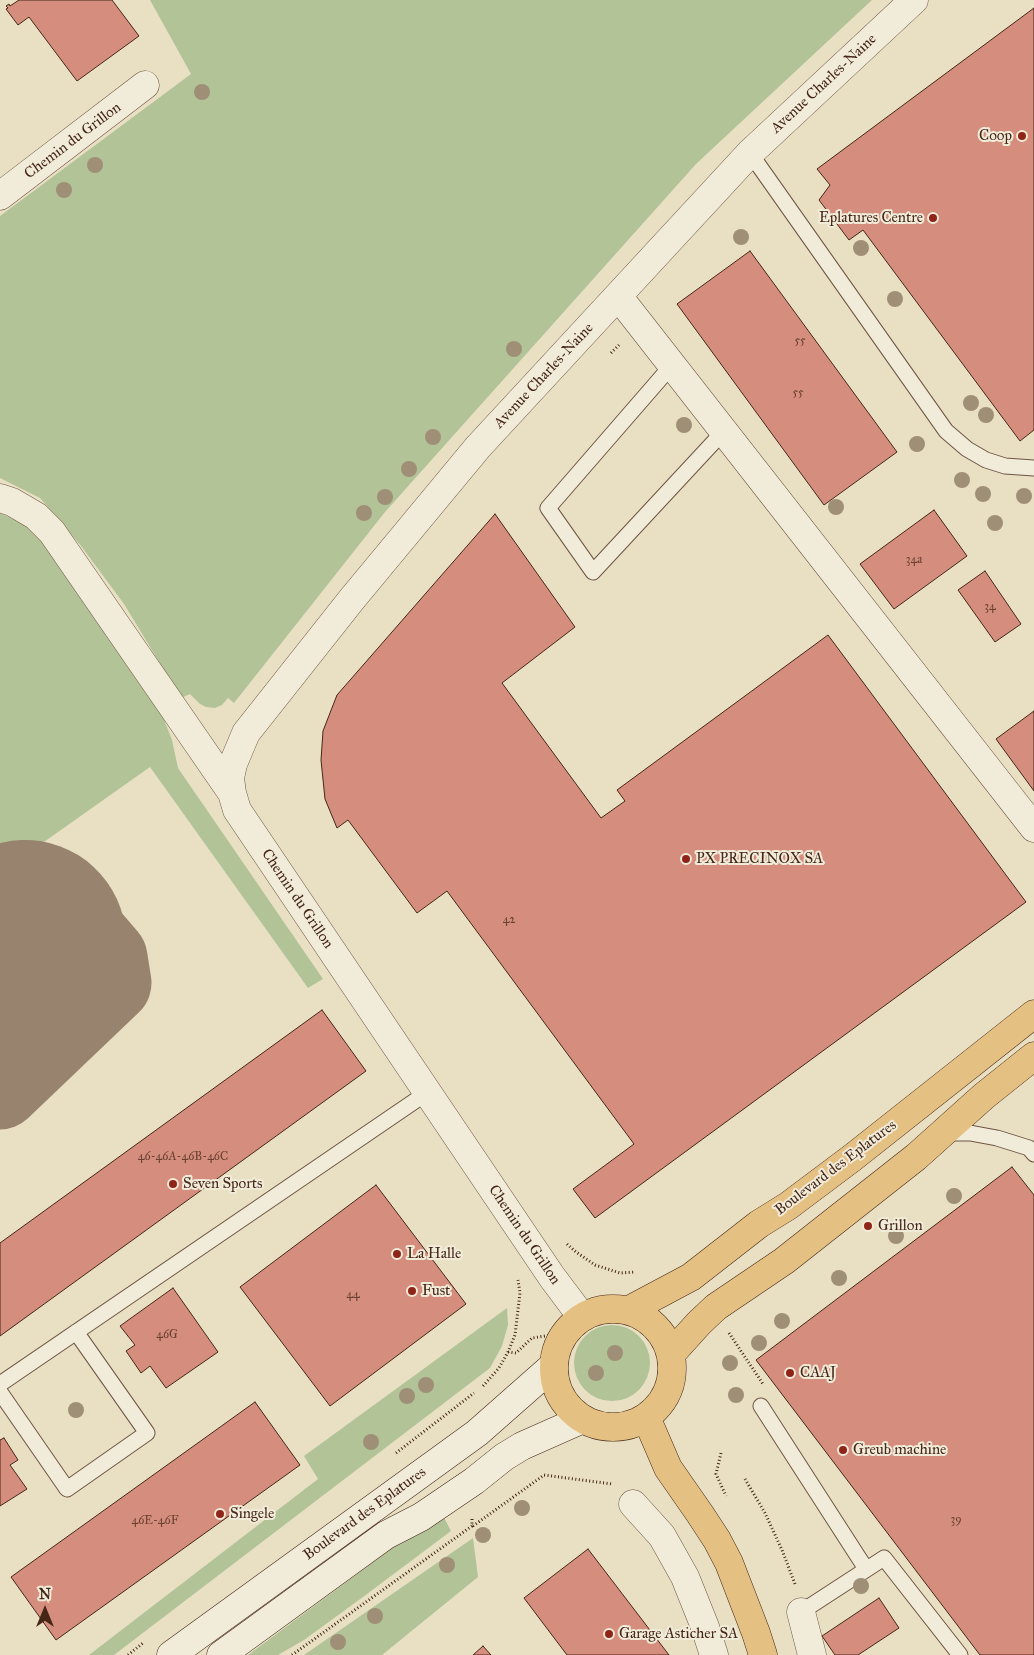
<!DOCTYPE html>
<html>
<head>
<meta charset="utf-8">
<style>
  body { margin:0 }
  #map { position:relative; width:1034px; height:1655px; overflow:hidden; background:#e9e0c4; font-family:"IM FELL Great Primer",serif }
  canvas { display:block }
  .north { position:absolute; left:20px; top:1585px; width:50px; height:50px; -webkit-text-stroke:4px #f1ebd9; paint-order:stroke; rotate:0deg; font-size:14px; font-weight:700; line-height:20px; text-align:center; color:#452617 }
  .north::after { content:''; display:block; margin:auto; width:18px; height:22px; background:#452617; clip-path:polygon(50% 0,100% 100%,50% 72%,0 100%) }
</style>
</head>
<body>
<div id="map">
<canvas width="1034" height="1655"></canvas>
<div class="north">N</div>
</div>
<script>
const context = document.querySelector('canvas').getContext('2d');
context.lineJoin = 'round';
function paint(path, color) { context.fillStyle = color; context.fill(path, 'evenodd'); }
const poly = rows => new Path2D(rows.map(r => 'M' + r).join(''));
function stroke(path, color, width, dash) { context.strokeStyle = color; context.lineWidth = width; context.lineCap = dash ? 'butt' : 'round'; context.setLineDash(dash || []); context.stroke(path); }
function label(font, color, halo, rows, align = 'center') {
  context.font = font + ' "IM FELL Great Primer",serif'; context.lineWidth = 4; context.setLineDash([]); context.textBaseline = 'middle'; context.strokeStyle = halo; context.fillStyle = color; for (const [text, x, y, turn = 0] of rows) {
    context.save(); context.translate(x, y); context.rotate((+turn || 0) * Math.PI / 180); context.textAlign = isNaN(turn) ? turn : align; if (halo) context.strokeText(text, 0, 0); context.fillText(text, 0, 0); context.restore();
  }
}
const green = poly([
  [150,0,872,0,696,164,385,512,234,703,228,698,222,705,215,708,206,707,200,704,190,694,181,698,124,604,81,546,40,498,0,478,0,216,191,74],
  [0,513,39,532,161,712,172,740,178,768,323,979,308,988,150,767,0,873],
  [507,1308,508,1325,502,1346,490,1368,114,1655,89,1655,318,1479,304,1456],
  '574 1363a38 38 0 1 1 76 0a38 38 0 1 1-76 0Z',
  [441,1512,451,1531,363,1597,304,1640,278,1655,248,1655],
  [473,1538,478,1577,382,1655,304,1655]
]);
const taxiway = poly([
  [0,1089,111,983,107,958,76,922,25,941]
]);
const runway = poly([
  [0,959,25,941]
]);
const building = poly([
  [19,0,112,0,139,36,77,81,29,17,18,25,6,9,8,8,6,6,9,4,10,6,19,0],
  [1034,8,1034,430,1020,441,863,230,849,240,819,200,830,185,817,169,1034,8],
  [750,251,897,452,824,505,677,304,750,251],
  [934,510,967,556,894,609,860,564,934,510],
  [495,514,575,627,502,683,601,818,625,801,617,790,828,635,1026,902,595,1218,573,1189,634,1144,447,891,417,913,348,820,337,828,325,799,321,760,323,731,337,695,495,514],
  [985,571,1021,624,995,642,958,590,985,571],
  [1034,711,1034,791,996,739,1034,711],
  [322,1010,366,1071,0,1336,0,1243,322,1010],
  [1012,1167,1034,1195,1034,1655,980,1655,756,1360,1012,1167],
  [376,1185,466,1304,330,1406,240,1287,376,1185],
  [173,1288,218,1352,166,1388,150,1366,141,1373,126,1351,135,1345,120,1326,173,1288],
  [255,1402,300,1465,56,1640,11,1577,255,1402],
  [4,1438,18,1460,10,1465,27,1489,0,1506,0,1440,4,1438],
  [588,1549,669,1655,567,1655,524,1598,588,1549],
  [879,1598,899,1628,858,1655,835,1655,822,1636,879,1598],
  [483,1646,491,1655,473,1655,483,1646]
]);
const path = poly([
  [611,353,619,345],
  [567,1244,576,1252,595,1265,620,1273,635,1272],
  [729,1333,763,1384],
  [508,1352,516,1353,532,1338,559,1334],
  [483,1386,499,1368,508,1352,515,1335,520,1293,518,1280],
  [396,1453,474,1393],
  [721,1453,716,1474,726,1496],
  [745,1479,765,1513,782,1550,795,1584],
  [473,1526,544,1475,612,1484],
  [128,1655,143,1643],
  [292,1655,472,1526,472,1518]
]);
const lane = poly([
  [750,153,946,431,967,449,986,460,1005,466,1034,468],
  [673,364,548,508,593,572,724,431],
  [943,1133,970,1133,997,1138,1029,1148,1034,1154],
  [0,1384,428,1092],
  [0,1392,67,1489,147,1433,76,1332],
  [761,1406,866,1569],
  [801,1612,884,1558,960,1655]
]);
const street = poly([
  [0,196,145,85],
  [618,296,1034,828],
  [0,498,12,502,36,516,52,532,232,793,237,810,552,1277,582,1317],
  [232,793,230,778,233,764,246,733,352,599,478,447,750,153,914,0],
  [633,1504,662,1536,685,1577,705,1627,714,1655],
  [801,1612,812,1655]
]);
const secondary = poly([
  [171,1655,477,1433,553,1366],
  [221,1655,386,1535,421,1517,474,1481,504,1457,522,1446,583,1419]
]);
const primary = poly([
  '554 1368a59 59 0 1 1 118 0a59 59 0 1 1-118 0Z',
  [629,1310,691,1277,759,1224,788,1206,852,1158,1034,1014],
  [671,1354,699,1323,716,1307,784,1261,916,1157,984,1096,1034,1056],
  [646,1417,668,1468,700,1514,717,1540,729,1563,756,1633,763,1655]
]);
const trees = [
  [202,92],
  [95,165],
  [64,190],
  [741,237],
  [861,248],
  [895,299],
  [514,349],
  [971,403],
  [986,415],
  [684,425],
  [433,437],
  [917,444],
  [409,469],
  [962,480],
  [983,494],
  [1024,496],
  [385,497],
  [836,507],
  [364,513],
  [995,523],
  [954,1196],
  [896,1236],
  [839,1278],
  [782,1321],
  [759,1343],
  [615,1353],
  [730,1363],
  [596,1373],
  [426,1385],
  [736,1395],
  [407,1396],
  [76,1410],
  [371,1442],
  [522,1508],
  [483,1535],
  [447,1565],
  [861,1586],
  [375,1616],
  [338,1642]
];
const markers = [
  [1022,136,5,"#8f2418"],
  [933,218,5,"#8f2418"],
  [686,859,5,"#8f2418"],
  [173,1184,5,"#8f2418"],
  [868,1226,5,"#8f2418"],
  [397,1254,5,"#8f2418"],
  [412,1291,5,"#8f2418"],
  [790,1373,5,"#8f2418"],
  [843,1450,5,"#8f2418"],
  [220,1514,5,"#8f2418"],
  [609,1634,5,"#8f2418"]
];
const numberNames = [
  ["55",800,341],
  ["55",798,393],
  ["34a",914,560],
  ["34",990,607],
  ["42",509,920],
  ["46-46A-46B-46C",183,1157],
  ["44",353,1295],
  ["46G",167,1335],
  ["39",956,1520],
  ["46E-46F",155,1521]
];
const streetNames = [
  ["Avenue Charles-Naine",824,84,-43],
  ["Chemin du Grillon",73,141,-37],
  ["Avenue Charles-Naine",544,376,-47],
  ["Chemin du Grillon",297,899,56],
  ["Boulevard des Eplatures",836,1168,-37],
  ["Chemin du Grillon",524,1235,56],
  ["Boulevard des Eplatures",365,1514,-36]
];
const poiNames = [
  ["Coop",1012,136,"right"],
  ["Eplatures Centre",923,218,"right"],
  ["PX PRECINOX SA",696,859],
  ["Seven Sports",183,1184],
  ["Grillon",878,1226],
  ["La Halle",407,1254],
  ["Fust",422,1291],
  ["CAAJ",800,1373],
  ["Greub machine",853,1450],
  ["Singele",230,1514],
  ["Garage Asticher SA",619,1634]
];
paint(green, '#b2c397');
stroke(taxiway, '#97836e', 81);
stroke(runway, '#97836e', 202);
paint(building, '#d58e7d');
stroke(building, '#452617', 1);
stroke(lane, '#6e5442', 17);
stroke(street, '#6e5442', 29);
stroke(secondary, '#452617', 29);
stroke(primary, '#452617', 29);
stroke(path, '#452617', 3, [1, 2.5]);
stroke(lane, '#f1ebd9', 15);
stroke(street, '#f1ebd9', 28);
stroke(secondary, '#f1ebd9', 28);
stroke(primary, '#e4c082', 28);
context.fillStyle = '#9e8f76';
for (const [x, y] of trees) { context.beginPath(); context.arc(x, y, 8, 0, 2 * Math.PI); context.fill(); }
for (const [x, y, r, color] of markers) { const dot = new Path2D(); dot.arc(x, y, r, 0, 2 * Math.PI); context.fillStyle = color; context.fill(dot); stroke(dot, '#f1ebd9', 2); }
label('12px', '#694030', null, numberNames);
label('15px', '#452617', '#f1ebd9', streetNames);
label('15px', '#452617', '#f1ebd9', poiNames, 'left');
</script>
</body>
</html>
